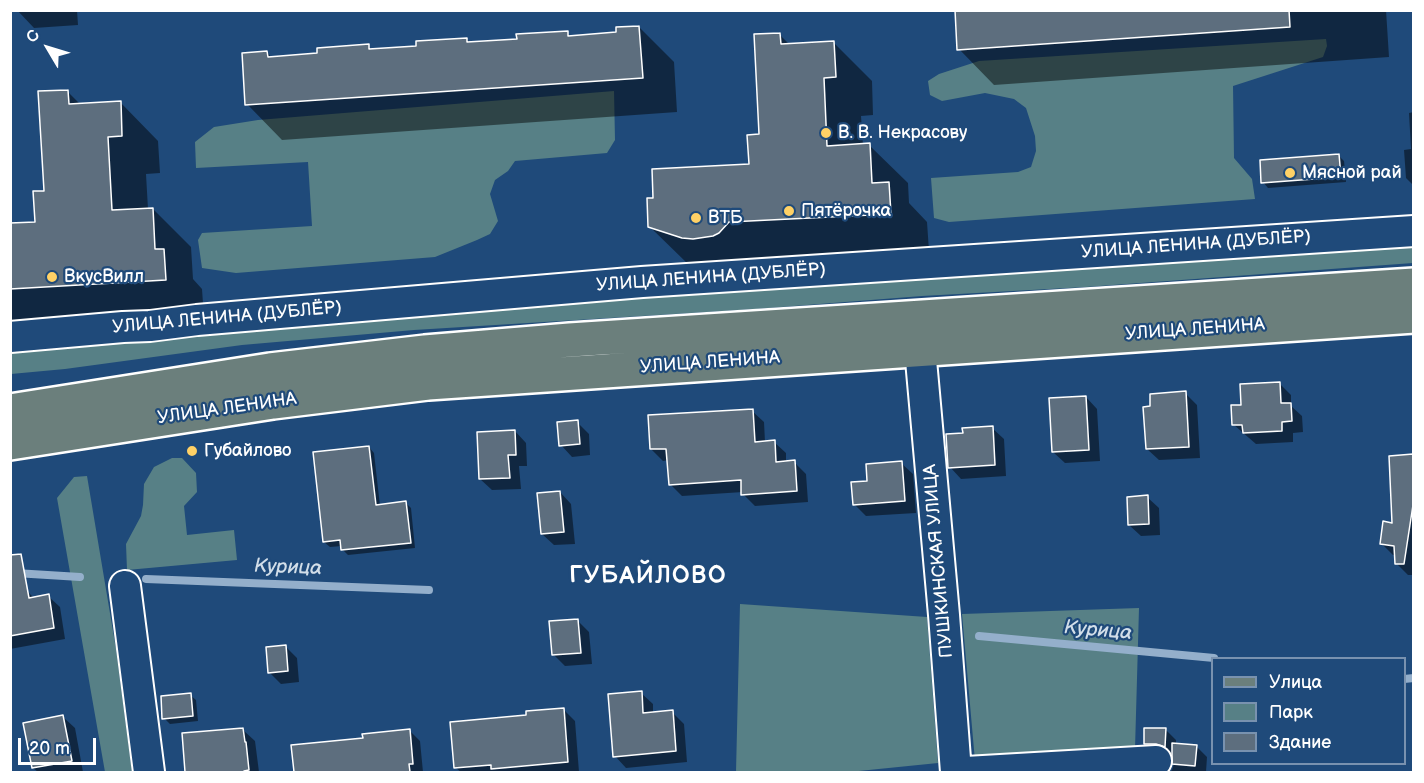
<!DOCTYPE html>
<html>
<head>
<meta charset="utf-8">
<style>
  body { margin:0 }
  #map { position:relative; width:1424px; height:783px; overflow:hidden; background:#1f4a7a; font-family:"Balsamiq Sans",sans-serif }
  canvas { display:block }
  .frame { position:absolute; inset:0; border:12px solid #fff; pointer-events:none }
  .legend { position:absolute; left:1211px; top:657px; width:195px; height:108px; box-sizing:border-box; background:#1f4a7a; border:2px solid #7992af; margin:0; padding:8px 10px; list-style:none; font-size:18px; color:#fff }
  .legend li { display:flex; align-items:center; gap:12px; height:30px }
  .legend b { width:30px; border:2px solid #7992af }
  .north { position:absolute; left:18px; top:18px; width:60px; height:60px; -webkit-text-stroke:4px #1f4a7a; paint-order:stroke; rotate:308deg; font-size:16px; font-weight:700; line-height:24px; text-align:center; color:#fff }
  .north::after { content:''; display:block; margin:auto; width:21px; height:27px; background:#fff; clip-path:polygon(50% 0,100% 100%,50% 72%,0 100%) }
  .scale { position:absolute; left:18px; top:738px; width:78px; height:27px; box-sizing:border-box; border:3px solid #fff; border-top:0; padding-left:8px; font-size:18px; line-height:21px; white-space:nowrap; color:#fff; -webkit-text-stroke:4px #1f4a7a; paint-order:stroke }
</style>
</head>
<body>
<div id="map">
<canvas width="1424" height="783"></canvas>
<div class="frame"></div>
<ul class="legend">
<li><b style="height:8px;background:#6b7f7c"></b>Улица</li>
<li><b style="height:16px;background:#578086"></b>Парк</li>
<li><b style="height:16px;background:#5d6e7e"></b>Здание</li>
</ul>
<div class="north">С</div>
<div class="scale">20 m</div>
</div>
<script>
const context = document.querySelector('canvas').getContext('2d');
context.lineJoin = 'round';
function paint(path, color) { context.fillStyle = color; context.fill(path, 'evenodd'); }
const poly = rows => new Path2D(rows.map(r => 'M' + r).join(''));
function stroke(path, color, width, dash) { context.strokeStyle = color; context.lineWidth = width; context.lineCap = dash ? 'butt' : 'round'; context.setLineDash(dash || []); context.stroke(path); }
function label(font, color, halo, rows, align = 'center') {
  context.font = font + ' "Balsamiq Sans",sans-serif'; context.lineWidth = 4.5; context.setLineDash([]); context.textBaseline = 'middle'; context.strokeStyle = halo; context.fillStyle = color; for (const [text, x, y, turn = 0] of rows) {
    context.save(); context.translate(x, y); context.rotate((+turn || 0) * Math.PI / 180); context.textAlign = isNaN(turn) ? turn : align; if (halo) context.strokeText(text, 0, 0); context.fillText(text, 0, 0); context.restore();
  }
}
const green = poly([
  [1326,39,1327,46,1323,57,1233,86,1234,158,1252,179,1255,199,949,222,934,218,931,178,1018,172,1031,167,1036,151,1035,136,1026,108,1014,99,985,93,942,101,930,95,928,81,939,74,979,61],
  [614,91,615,140,607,153,515,161,508,171,495,180,490,194,498,221,490,234,477,240,435,257,236,273,202,268,198,240,202,233,312,226,308,162,196,168,195,142,214,127,258,120],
  [1413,244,1413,263,1086,287,922,296,756,309,414,330,242,345,65,369,11,374,11,351,188,335,937,273],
  [172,458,182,458,196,473,197,492,184,506,187,535,234,530,237,560,127,570,126,544,141,516,143,505,144,484,154,467],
  [87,476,116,649,132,772,105,772,57,498,74,477],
  [740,604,927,617,938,763,849,772,736,772],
  [1139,608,1135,749,975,761,962,614]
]);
const shadow = poly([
  [17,10,77,10,78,25,34,28],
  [956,10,1386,10,1389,57,994,85,959,49],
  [639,27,674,62,677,112,282,140,247,104,267,52,272,58,319,54,368,46,373,51,418,48,467,39,471,44,518,40,567,33,572,37,618,34],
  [779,34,790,45,834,43,872,81,873,115,861,116,863,145,869,145,908,183,909,203,927,222,929,251,689,265,650,227,655,199,751,165,761,136],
  [67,91,81,105,120,102,158,141,160,173,146,174,148,209,153,209,191,247,193,279,202,289,204,318,10,329,10,224,37,223,45,192],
  [1414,112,1414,186,1406,178,1404,150,1411,149,1409,113],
  [1339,156,1344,161,1346,182,1268,188,1263,182],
  [1279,383,1291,395,1291,406,1302,416,1303,432,1293,433,1293,442,1256,444,1234,425,1243,406],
  [1185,393,1197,405,1200,458,1159,460,1147,449],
  [1086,397,1097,409,1100,461,1065,463,1053,452],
  [752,411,764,422,765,442,774,442,786,453,786,462,794,462,806,474,808,502,755,506,743,494,743,492,682,496,670,484,669,460,663,461,651,449],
  [577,422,589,434,590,455,572,457,561,445],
  [992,428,1004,439,1006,476,961,479,950,467,964,435],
  [515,431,526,443,527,466,519,466,521,489,492,490,480,479],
  [369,447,374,453,380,506,406,503,411,508,415,548,348,555,343,550,342,546,330,547,324,542],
  [1414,456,1414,575,1408,575,1396,563,1396,555,1393,555,1381,543,1394,524,1390,457],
  [901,463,913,474,916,513,866,516,854,504],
  [560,492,571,504,575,544,554,545,542,534],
  [1147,497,1159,508,1160,535,1141,536,1129,525],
  [28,592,34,598,48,596,60,607,65,639,10,649,10,595],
  [577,620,589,632,592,664,565,666,553,654],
  [285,646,297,658,299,682,281,684,269,672],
  [641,693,653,704,653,714,672,712,684,724,687,762,626,768,615,756],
  [190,695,196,700,198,721,170,724,164,718],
  [563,709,575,721,579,772,461,772,456,768,528,716],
  [63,717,75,728,83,772,38,772,33,768],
  [1165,729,1176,740,1176,744,1196,746,1207,757,1206,772,1170,772,1172,770,1175,761,1173,755,1156,755,1145,744],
  [243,730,255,741,259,772,187,772,183,735],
  [409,730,420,741,423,772,295,772,293,746,364,739]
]);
const stream = poly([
  [15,573,80,577],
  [146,579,429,590],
  [979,636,1214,658],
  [1404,679,1414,678]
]);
const building = poly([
  [955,10,1289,10,1290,27,957,50,955,10],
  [639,26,643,78,245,105,242,53,267,51,268,57,317,53,317,48,369,44,369,49,416,46,416,41,467,38,467,42,517,39,516,34,568,31,568,36,616,32,616,27,639,26],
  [780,33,781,44,834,41,836,77,824,78,827,146,870,143,872,183,889,182,891,214,729,222,719,233,713,236,693,239,682,238,648,227,647,198,653,198,652,169,749,164,747,135,759,134,754,34,780,33],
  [68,90,69,104,121,101,122,136,108,137,112,210,153,208,155,249,164,249,166,280,10,289,10,223,35,222,33,191,44,191,38,91,68,90],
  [1339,154,1341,177,1261,183,1260,160,1339,154],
  [1280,382,1281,403,1291,403,1292,421,1282,422,1282,431,1243,433,1242,425,1232,425,1231,405,1241,405,1240,384,1280,382],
  [1186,391,1189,447,1146,449,1143,407,1150,406,1150,394,1186,391],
  [1086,396,1089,450,1052,452,1049,398,1086,396],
  [753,409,755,442,775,440,776,462,795,460,797,491,741,495,741,480,669,485,666,449,650,449,648,415,753,409],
  [578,420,580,444,559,446,557,422,578,420],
  [993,426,995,465,948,468,946,434,963,433,962,428,993,426],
  [515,430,516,455,508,455,510,478,479,479,477,432,515,430],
  [369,446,376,505,406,501,411,543,341,550,340,540,323,542,313,452,369,446],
  [1413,454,1413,505,1404,564,1395,564,1394,546,1380,544,1383,521,1392,523,1389,456,1413,454],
  [902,461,905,501,853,505,851,482,867,481,866,464,902,461],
  [560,491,564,532,541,534,537,493,560,491],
  [1148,495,1149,524,1128,525,1127,497,1148,495],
  [21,554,29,598,49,594,54,628,10,636,10,555,21,554],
  [578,619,581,653,552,655,549,621,578,619],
  [286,645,288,671,268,673,266,647,286,645],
  [642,691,643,713,673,710,676,751,613,757,608,694,642,691],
  [191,693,193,716,162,719,161,696,191,693],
  [564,708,568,762,491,769,491,765,454,768,450,722,526,715,526,711,564,708],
  [63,715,72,761,32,768,23,723,63,715],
  [243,728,245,742,246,742,249,770,244,771,244,772,185,772,182,733,243,728],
  [1144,728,1166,728,1165,747,1156,744,1144,744,1144,728],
  [410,729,413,764,409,764,410,772,294,772,291,745,363,738,362,734,410,729],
  [1172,743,1197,745,1195,766,1172,764,1172,743]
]);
const street = poly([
  [10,337,123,327,150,326,197,320,642,282,1414,231],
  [920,349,944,615,956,772],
  [125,586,149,772],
  [966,772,1156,761]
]);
const primary = poly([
  [10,411,270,370,425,352,570,340,1414,285],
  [10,443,273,402,428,383,1414,316]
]);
const markers = [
  [826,133,6,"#ffd166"],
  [1290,173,6,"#ffd166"],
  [789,211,6,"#ffd166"],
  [696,218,6,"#ffd166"],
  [52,277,6,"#ffd166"],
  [192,451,6,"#ffd166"]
];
const poiNames = [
  ["В. В. Некрасову",838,133],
  ["Мясной рай",1302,173],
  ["Пятёрочка",801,211],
  ["ВТБ",708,218],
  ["ВкусВилл",64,277],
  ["Губайлово",204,451]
];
const streetNames = [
  ["УЛИЦА ЛЕНИНА (ДУБЛЁР)",1196,245,-4],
  ["УЛИЦА ЛЕНИНА (ДУБЛЁР)",711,278,-4],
  ["УЛИЦА ЛЕНИНА (ДУБЛЁР)",227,318,-5],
  ["УЛИЦА ЛЕНИНА",1195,330,-4],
  ["УЛИЦА ЛЕНИНА",710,363,-4],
  ["УЛИЦА ЛЕНИНА",227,409,-8],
  ["ПУШКИНСКАЯ УЛИЦА",939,561,-95]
];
const waterNames = [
  ["Курица",288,568,2],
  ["Курица",1098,631,5]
];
const districtNames = [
  ["ГУБАЙЛОВО",648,577]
];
paint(green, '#578086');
paint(shadow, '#0007');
stroke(stream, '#94afcb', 8);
paint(building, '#5d6e7e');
stroke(building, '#fff', 1.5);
stroke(street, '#fff', 34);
stroke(primary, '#fff', 38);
stroke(street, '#1f4a7a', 30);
stroke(primary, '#6b7f7c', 33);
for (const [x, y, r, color] of markers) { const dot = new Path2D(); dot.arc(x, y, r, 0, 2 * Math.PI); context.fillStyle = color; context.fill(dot); stroke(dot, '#1f4a7a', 2); }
label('18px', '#fff', '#1f4a7a', poiNames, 'left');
label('18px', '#fff', '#1f4a7a', streetNames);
label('italic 20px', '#d2dee9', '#1f4a7a', waterNames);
context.letterSpacing = '1.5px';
label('bold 24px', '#fff', '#1f4a7a', districtNames);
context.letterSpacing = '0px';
</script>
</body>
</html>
